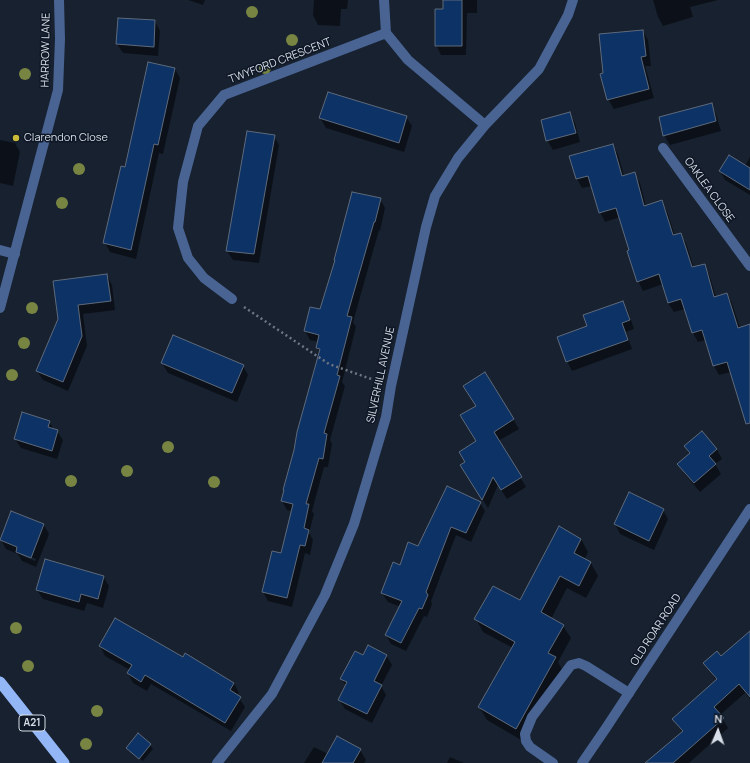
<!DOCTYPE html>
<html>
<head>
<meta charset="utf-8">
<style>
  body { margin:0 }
  #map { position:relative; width:750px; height:763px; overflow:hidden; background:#17212f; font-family:Manrope,sans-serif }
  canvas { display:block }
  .north { position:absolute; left:698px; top:711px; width:40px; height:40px; -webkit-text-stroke:3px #0e1725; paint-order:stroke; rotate:2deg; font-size:11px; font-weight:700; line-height:16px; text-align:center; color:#d7dee8 }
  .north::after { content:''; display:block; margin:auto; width:14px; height:18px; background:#d7dee8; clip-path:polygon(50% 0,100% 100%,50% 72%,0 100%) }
</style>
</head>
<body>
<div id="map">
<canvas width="750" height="763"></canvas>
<div class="north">N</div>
</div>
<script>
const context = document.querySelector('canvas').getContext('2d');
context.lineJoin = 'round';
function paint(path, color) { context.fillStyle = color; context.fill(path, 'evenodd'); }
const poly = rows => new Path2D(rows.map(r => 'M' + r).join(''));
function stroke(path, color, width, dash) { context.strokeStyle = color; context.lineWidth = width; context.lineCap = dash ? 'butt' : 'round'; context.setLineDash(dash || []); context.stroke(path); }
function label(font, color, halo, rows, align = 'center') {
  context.font = font + ' Manrope,sans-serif'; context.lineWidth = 3; context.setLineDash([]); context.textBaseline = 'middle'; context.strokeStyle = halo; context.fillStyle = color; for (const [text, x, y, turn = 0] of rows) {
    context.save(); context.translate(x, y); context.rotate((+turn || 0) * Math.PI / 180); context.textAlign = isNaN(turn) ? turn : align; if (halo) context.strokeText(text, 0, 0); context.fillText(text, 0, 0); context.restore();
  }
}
const shadow = poly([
  [188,0,205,0,203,5],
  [314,0,348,0,347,9,341,9,340,26,318,25,313,15],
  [444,0,477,0,477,13,467,13,466,55,441,55,436,45,444,10],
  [653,0,718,0,690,7,693,17,663,26,658,17],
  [155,21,160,31,158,56,123,53,117,44],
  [643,31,648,40,651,66,645,66,654,98,614,109,608,99],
  [149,63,175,69,180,78,163,154,159,153,136,259,110,252,105,243,125,168],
  [711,104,716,114,721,131,670,145,664,135],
  [569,113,575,123,580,142,553,150,547,140],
  [406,117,412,126,404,152,326,128,320,118],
  [274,136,279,145,259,263,233,260,227,251],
  [0,140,15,143,20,152,13,186,0,183],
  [613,145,618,154,624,176,634,173,640,183,646,206,661,201,667,211,675,236,680,234,686,243,694,268,704,265,709,274,716,297,727,294,732,303,740,328,750,325,750,400,731,372,719,375,714,366,706,340,698,342,693,333,685,309,674,312,668,303,663,284,643,291,638,281,630,250,620,217,605,222,600,212,592,186,582,188,577,179,571,156],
  [750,157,750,195,725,180,720,171,745,166],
  [380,199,385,208,380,231,379,230,353,322,356,327,342,382,345,386,330,440,332,444,328,467,324,467,312,511,314,514,309,533,313,540,310,555,305,553,292,607,268,601,263,592,273,552,281,554,292,511,287,510,282,501,320,353,317,347,319,342,310,340,305,331,321,311],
  [107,275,112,285,115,310,83,314,87,346,68,391,43,380,37,371,59,319],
  [622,302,628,311,634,329,626,332,632,349,572,371,567,361,589,327],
  [162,363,243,366,248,375,237,402,168,373],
  [485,373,519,429,498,441,526,487,507,499,498,485,488,508,467,475,466,463,477,441,477,406],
  [49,421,54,430,57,431,63,440,57,459,21,448,15,439],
  [702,432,717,450,722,459,715,464,721,474,700,492,684,473,679,464,689,454,685,446],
  [480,503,485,511,471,542,456,535,431,601,432,604,427,617,424,616,406,651,391,644,386,635,401,607,388,602,382,593,400,566,419,547],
  [663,510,668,519,654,550,620,534,615,524],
  [44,525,49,534,36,567,22,561,18,554,6,549,1,540],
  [21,553,36,559,35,561,21,555],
  [581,539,588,552,584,560,591,563,598,576,586,598,567,588,551,619,563,626,571,638,558,662,563,671,523,741,487,720,479,707,513,648,483,632,476,619,520,602],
  [103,576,109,586,103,608,87,603,84,611,43,599,37,590],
  [750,633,750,699,745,693,720,715,728,728,689,763,650,763,683,733,673,719,716,680,704,664,721,657],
  [100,646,183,658,234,683,239,693,237,695,245,707,231,731,151,684,147,691,133,683,128,673,130,670,105,656],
  [386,655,392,665,381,686,386,695,372,723,345,709,339,700,346,686,341,679,363,656],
  [150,745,153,749,143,761,129,750,129,752,127,748],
  [314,747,328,754,360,750,366,760,364,763,304,763],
  [450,757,464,763,447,763]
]);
const building = poly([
  [443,0,462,0,462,46,435,46,435,9,443,9,443,0],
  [118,18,155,20,154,47,116,44,118,18],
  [643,30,646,56,641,57,649,89,607,100,600,74,603,73,599,34,643,30],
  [148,62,175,68,158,145,154,144,131,250,103,243,121,166,125,167,148,62],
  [328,92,407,116,399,143,319,118,328,92],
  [712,103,716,121,663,136,659,117,712,103],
  [570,112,576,133,546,141,541,120,570,112],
  [247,131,275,135,254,254,226,251,247,131],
  [613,144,622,176,635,172,644,206,662,200,673,235,681,233,692,267,705,264,714,297,727,293,738,328,750,324,750,423,746,424,727,362,713,366,702,330,692,333,681,299,668,303,659,274,637,282,627,251,629,250,616,208,599,213,588,176,576,179,569,156,613,144],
  [729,155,750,168,750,190,719,171,729,155],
  [352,192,381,198,375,222,374,222,347,316,352,317,337,375,340,376,324,433,327,434,323,459,319,458,306,504,309,504,304,528,309,530,305,546,300,545,287,598,262,592,272,551,281,553,293,504,281,501,284,490,283,490,294,450,297,432,320,349,316,348,319,335,304,331,310,307,320,309,335,260,334,260,352,192],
  [107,274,111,301,78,305,82,336,63,382,36,371,58,319,53,281,107,274],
  [623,301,630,320,622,323,628,340,566,362,557,337,587,326,583,315,623,301],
  [173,335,244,365,232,393,161,363,173,335],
  [485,372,514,419,494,432,522,477,501,490,493,477,482,500,460,465,465,462,459,452,476,441,460,415,476,406,463,386,485,372],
  [22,412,50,421,48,427,58,430,52,451,14,439,22,412],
  [702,431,717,449,709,456,716,464,694,483,677,464,690,453,684,446,702,431],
  [447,486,481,502,466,533,451,527,426,592,428,595,422,609,419,608,401,643,385,635,402,601,381,593,393,562,400,565,408,542,418,546,447,486],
  [629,492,664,509,649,541,614,524,629,492],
  [11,511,44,524,31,558,16,552,17,547,0,540,11,511],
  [559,526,581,539,574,553,591,562,579,586,560,576,541,612,564,625,548,653,556,657,516,729,478,707,515,642,474,619,493,586,520,600,559,526],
  [45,559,104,576,98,599,81,594,79,602,36,590,45,559],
  [115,618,183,657,185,653,234,683,230,690,241,697,225,723,145,675,141,682,127,673,132,665,99,646,115,618],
  [750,631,750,697,739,684,714,707,724,718,673,763,645,763,683,731,672,719,717,679,703,663,717,651,721,656,750,631],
  [368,645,387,655,374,681,382,685,367,714,338,700,347,682,340,679,355,651,363,655,368,645],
  [138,733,151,744,139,759,126,748,138,733],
  [337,736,361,749,353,763,322,763,337,736]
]);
const path = poly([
  [244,307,329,364,377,381]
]);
const service = poly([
  [553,763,530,747,526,741,525,734,532,717,571,665,579,663,586,666,629,693]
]);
const minor = poly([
  [384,0,386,33,408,60,485,125],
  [663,148,750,266],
  [0,250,15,254],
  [232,299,204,278,188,258,178,228,183,182,198,126,224,95,386,33],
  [217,763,272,694,325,595,354,524,386,417,391,386,426,227,435,196,458,158,485,125,539,69,568,15,573,0],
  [582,763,606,728,750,509]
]);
const tertiary = poly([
  [0,308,58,90,60,39,59,0]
]);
const trunk = poly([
  [0,682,64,763]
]);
const trees = [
  [252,12],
  [292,40],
  [265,68],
  [25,74],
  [79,169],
  [62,203],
  [32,308],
  [24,343],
  [12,375],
  [168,447],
  [127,471],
  [71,481],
  [214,482],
  [16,628],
  [28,666],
  [97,711],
  [86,744]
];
const markers = [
  [16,138,4,"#c9ba3a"]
];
const shields = [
  [32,723,26]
];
const shieldNames = [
  ["A21",32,723]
];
const streetNames = [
  ["HARROW LANE",46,50,-89],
  ["TWYFORD CRESCENT",280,61,-21],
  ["OAKLEA CLOSE",709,190,54],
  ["SILVERHILL AVENUE",381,375,-78],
  ["OLD ROAR ROAD",656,630,-57]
];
const poiNames = [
  ["Clarendon Close",24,138]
];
paint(shadow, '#0007');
paint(building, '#0d3266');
stroke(building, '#5e6a7b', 1);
stroke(path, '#6f7784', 2.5, [2, 3]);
stroke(service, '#496493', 10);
stroke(minor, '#496493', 10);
stroke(tertiary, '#496493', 10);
stroke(trunk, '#92b6f6', 11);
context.fillStyle = '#788442';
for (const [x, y] of trees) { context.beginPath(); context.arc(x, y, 6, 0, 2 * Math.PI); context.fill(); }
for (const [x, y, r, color] of markers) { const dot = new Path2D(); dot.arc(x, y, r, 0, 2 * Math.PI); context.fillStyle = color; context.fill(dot); stroke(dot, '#0e1725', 1.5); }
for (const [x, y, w] of shields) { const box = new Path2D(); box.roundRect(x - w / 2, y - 8, w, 16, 3); context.fillStyle = '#0e1725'; context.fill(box); stroke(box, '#d7dee8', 1); }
label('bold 10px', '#d7dee8', null, shieldNames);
label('11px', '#d7dee8', '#0e1725', streetNames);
label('11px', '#d7dee8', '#0e1725', poiNames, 'left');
</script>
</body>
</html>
